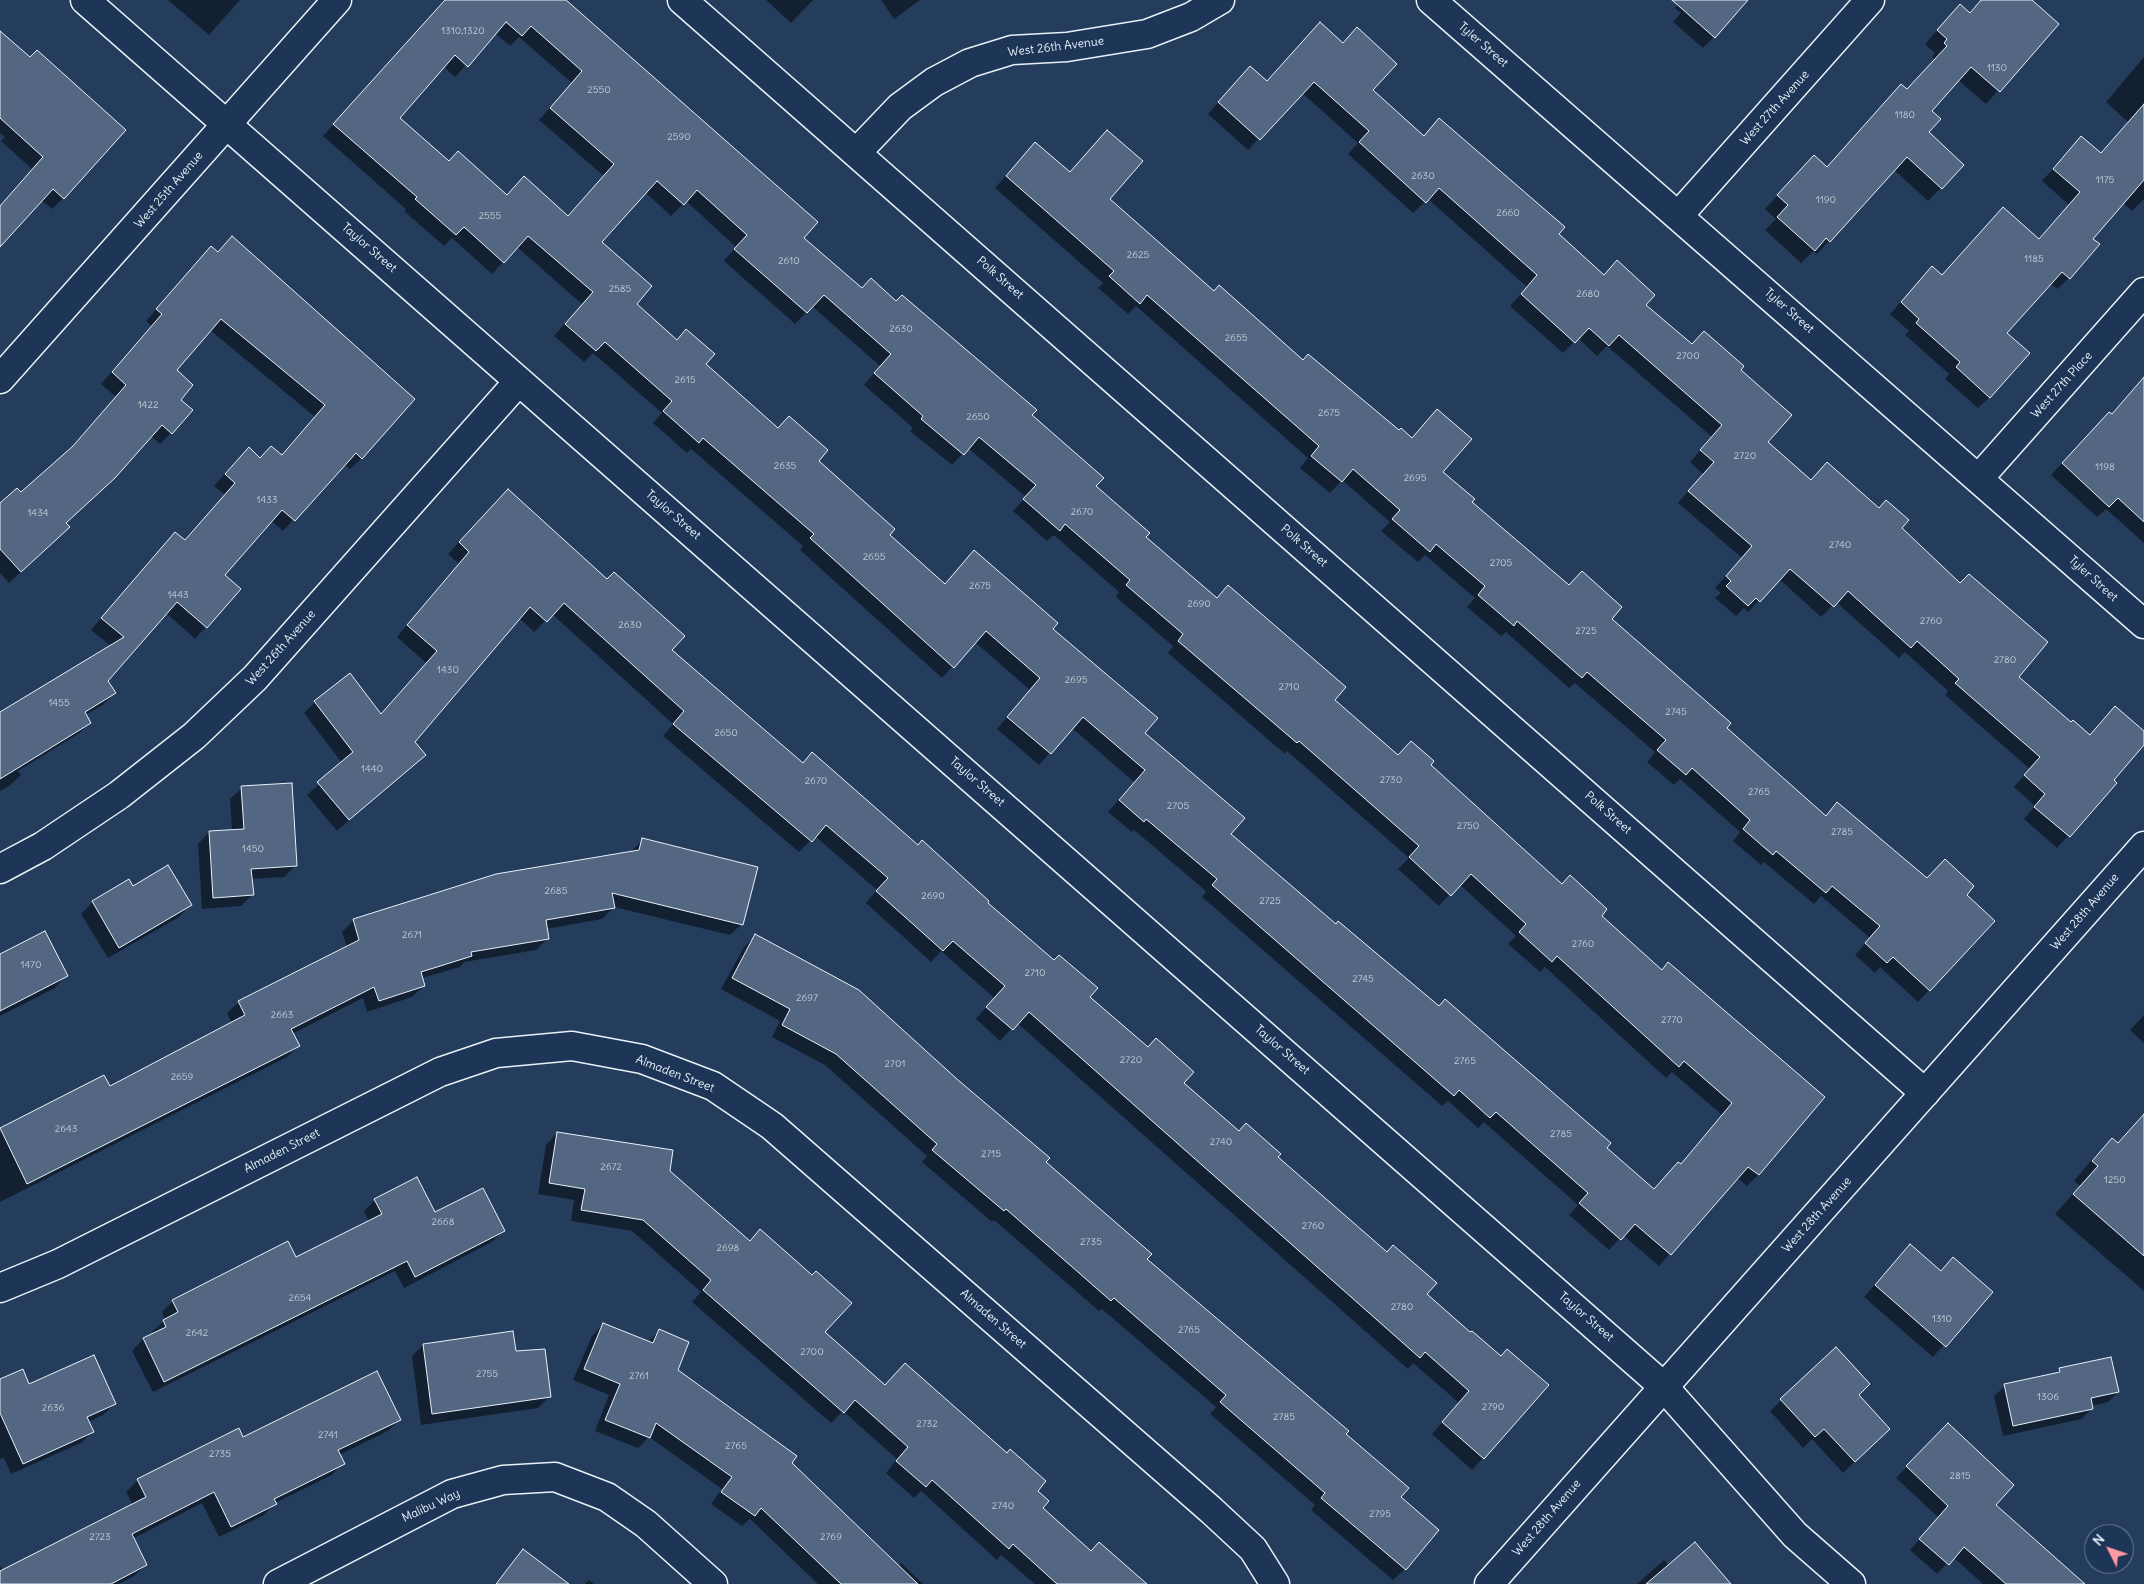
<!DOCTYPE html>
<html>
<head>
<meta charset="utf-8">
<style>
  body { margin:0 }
  #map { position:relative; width:2144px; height:1584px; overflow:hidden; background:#253d5d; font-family:Delius,sans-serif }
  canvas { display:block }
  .north { position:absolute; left:2084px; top:1524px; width:50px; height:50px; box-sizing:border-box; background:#1d3557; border:1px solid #6e8097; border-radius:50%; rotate:311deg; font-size:14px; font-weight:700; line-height:20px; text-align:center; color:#e8f1f8 }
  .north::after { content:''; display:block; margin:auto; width:18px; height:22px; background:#ff9aa2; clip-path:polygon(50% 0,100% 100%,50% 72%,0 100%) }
</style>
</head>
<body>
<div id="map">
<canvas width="2144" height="1584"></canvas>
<div class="north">N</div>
</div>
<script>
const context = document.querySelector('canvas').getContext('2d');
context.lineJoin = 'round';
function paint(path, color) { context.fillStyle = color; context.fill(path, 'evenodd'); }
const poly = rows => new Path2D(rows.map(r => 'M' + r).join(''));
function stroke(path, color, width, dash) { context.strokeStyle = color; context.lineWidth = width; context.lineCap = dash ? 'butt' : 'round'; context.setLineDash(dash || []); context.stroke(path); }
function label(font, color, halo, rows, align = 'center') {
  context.font = font + ' Delius,sans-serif'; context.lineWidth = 4; context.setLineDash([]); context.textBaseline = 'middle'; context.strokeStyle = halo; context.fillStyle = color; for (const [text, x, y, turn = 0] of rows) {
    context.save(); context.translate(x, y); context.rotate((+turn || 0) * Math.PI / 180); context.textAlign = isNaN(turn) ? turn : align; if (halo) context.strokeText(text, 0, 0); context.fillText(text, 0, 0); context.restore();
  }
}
const shadow = poly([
  [168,0,240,0,209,35],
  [445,0,564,0,802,238,861,290,1031,415,1144,538,1397,756,1430,765,1562,885,1661,971,1824,1097,1758,1175,1747,1186,1737,1178,1659,1266,1623,1235,1609,1250,1569,1215,1578,1205,1484,1122,1478,1128,1448,1101,1442,1106,1202,897,1206,891,1134,830,1132,832,1108,812,1134,782,1072,728,1039,765,997,729,1030,690,975,642,942,678,800,550,803,546,691,449,687,453,653,423,662,413,593,353,584,362,554,336,582,304,517,247,492,274,452,238,444,246,404,211,406,209,323,136],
  [495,33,510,46,519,37,572,83,539,120,604,176,568,217,507,196,448,162,398,118,443,66,455,77],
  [645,192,671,216,686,201,736,247,724,261,795,324,812,306,880,366,864,385,913,428,910,431,952,465,968,448,1026,497,1013,511,1047,541,1054,535,1119,592,1116,597,1173,646,1168,653,1285,754,1287,751,1409,858,1398,869,1439,906,1459,884,1516,936,1508,944,1540,972,1545,967,1666,1078,1672,1072,1722,1115,1680,1165,1653,1190,1335,926,1229,834,1052,629,974,552,944,585,888,535,817,461,789,417,777,429,704,364,686,331,676,341,635,304,600,242],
  [766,0,813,0,791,23],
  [881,0,920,0,894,19],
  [1681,0,1737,0,1744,6,1703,48,1673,22,1681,13,1675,8],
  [1981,0,2030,0,2058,24,1986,104,1958,80,1930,111,1927,132,1963,165,1928,201,1894,170,1817,254,1813,251,1801,263,1765,230,1776,219,1765,209,1801,170,1826,168,1907,91,1935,60,1932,57,1935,53,1925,44,1947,19,1969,14],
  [0,32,63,198,52,209,41,200,0,245,0,206,32,169,1,141,5,137,0,133],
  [1309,35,1423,137,1440,119,1557,234,1604,276,1645,305,1692,345,1739,370,1766,442,1810,481,1900,529,2017,677,2071,723,2089,736,2115,708,2144,733,2144,743,2112,780,2115,783,2057,848,2024,819,2035,806,2014,787,2030,769,1945,695,1948,691,1905,652,1899,658,1836,602,1821,617,1779,579,1748,612,1744,608,1736,616,1715,598,1721,593,1715,588,1742,558,1678,503,1703,474,1690,462,1712,437,1607,346,1597,356,1578,338,1563,353,1510,306,1527,287,1428,199,1413,213,1348,154,1358,143,1302,93,1248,150,1208,114,1239,79,1266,82],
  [2144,57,2144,199,2132,211,2123,203,2092,239,2069,278,2057,289,2050,283,2005,333,1990,397,1978,408,1945,379,1949,374,1905,335,1909,331,1890,314,1921,279,1942,276,2038,240,2069,205,2042,181,2081,138,2100,154,2128,122,2106,102],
  [1024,155,1069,173,1108,199,1214,292,1302,361,1399,432,1411,439,1437,411,1442,472,1470,502,1610,619,1725,728,1825,817,1837,804,1927,879,1965,895,1993,921,1918,1002,1880,967,1875,973,1855,955,1870,938,1821,896,1814,904,1764,862,1761,865,1733,841,1740,832,1680,779,1674,785,1647,762,1655,752,1575,683,1569,688,1506,632,1501,636,1467,607,1475,598,1425,555,1418,562,1381,531,1390,522,1342,480,1330,493,1300,468,1308,458,1136,306,1128,314,1098,288,1103,283,995,188],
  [232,238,362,458,350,469,344,464,283,531,271,521,223,575,240,589,195,639,166,613,107,681,114,693,103,705,85,715,90,723,78,734,18,771,21,775,9,786,0,791,0,714,111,646,91,630,164,545,175,534,184,541,225,495,214,486,237,460,281,456,315,417,210,330,175,371,179,400,171,433,160,444,151,436,65,523,57,538,9,583,0,573,0,505,21,494,67,453,116,397,101,384,152,326,146,321,200,259,217,253],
  [2144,379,2144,543,2106,509,2097,517,2051,475,2098,425,2111,415],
  [496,502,803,764,918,846,986,903,1182,1083,1239,1132,1276,1158,1470,1334,1483,1458,1472,1470,1432,1434,1459,1403,1413,1363,1408,1369,1017,1023,1000,1041,976,1019,994,998,941,951,931,962,866,903,877,890,815,836,799,852,663,736,673,724,552,614,534,632,519,618,413,742,424,755,337,831,307,795,342,763,304,713,315,702,381,715,426,663,397,637,459,564,448,554],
  [242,788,295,866,284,877,251,879,252,895,241,906,202,909,198,844,209,832,232,831,230,799],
  [642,840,742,924,730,935,614,907,602,919,546,929,548,938,536,950,464,962,460,967,422,978,424,986,412,997,367,1012,363,998,292,1034,298,1046,287,1057,0,1202,0,1129,103,1077,109,1088,232,1023,227,1013,239,1002,347,947,342,932,354,920,630,853],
  [133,887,190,905,179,917,108,958,81,914,93,902],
  [755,936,1045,1162,1145,1260,1344,1434,1399,1498,1437,1531,1405,1569,1393,1580,1311,1510,1315,1505,1210,1414,1216,1407,1102,1309,1099,1311,994,1220,992,1222,922,1162,927,1156,825,1065,772,1037,780,1021,721,989,744,947],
  [0,955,66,976,55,988,0,1016],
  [2144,1015,2144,1043,2130,1030],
  [2144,1113,2144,1291,2055,1214,2080,1186,2074,1181,2093,1158,2112,1140,2117,1144],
  [557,1133,669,1172,749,1242,760,1231,824,1332,884,1387,1036,1491,1042,1508,1090,1552,1138,1584,1035,1584,1001,1555,997,1560,921,1491,914,1498,886,1473,897,1459,843,1411,831,1423,692,1302,701,1292,632,1231,571,1221,574,1200,538,1194,546,1145],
  [375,1200,504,1230,492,1242,404,1288,395,1271,153,1392,132,1351,143,1339,154,1334,152,1332,165,1320,162,1312,173,1301,295,1259,369,1222,364,1211],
  [1899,1257,1940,1272,1953,1258,1992,1292,1933,1357,1864,1297],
  [603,1324,648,1342,659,1331,676,1371,791,1463,898,1567,901,1563,923,1584,818,1584,750,1519,742,1526,711,1504,722,1489,649,1437,638,1448,595,1431,609,1395,573,1380,592,1336],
  [423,1345,515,1352,549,1397,538,1408,421,1425,412,1356],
  [1836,1349,1877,1440,1843,1473,1812,1439,1803,1448,1770,1411],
  [2060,1369,2118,1392,2108,1402,2091,1406,2092,1408,2082,1419,2003,1436,1994,1396,2005,1386,2054,1375],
  [0,1380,29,1385,114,1404,103,1415,88,1422,92,1432,81,1443,11,1474,4,1458,0,1459],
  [400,1419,388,1431,339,1455,343,1463,332,1475,275,1503,264,1515,219,1537,202,1503,132,1539,146,1565,134,1576,119,1584,0,1584,0,1565,3,1571,133,1505,126,1492,138,1480,238,1429,243,1439],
  [1948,1424,1994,1505,2083,1584,1983,1584,1953,1557,1937,1574,1910,1550,1939,1518,1896,1478],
  [523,1550,567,1584,495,1584],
  [1664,1560,1669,1566,1714,1584,1637,1584],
  [589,1580,594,1584,585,1584]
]);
const building = poly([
  [445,0,566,0,818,222,804,238,862,288,871,278,896,301,902,295,1037,410,1032,415,1104,478,1096,486,1150,533,1146,537,1217,598,1228,585,1346,687,1335,700,1398,755,1411,741,1434,761,1431,765,1562,884,1570,875,1607,909,1602,916,1662,970,1668,962,1825,1097,1759,1175,1748,1167,1671,1255,1635,1224,1621,1240,1579,1203,1588,1193,1496,1112,1490,1118,1459,1090,1454,1096,1212,885,1217,879,1146,819,1144,822,1119,800,1145,770,1083,717,1051,754,1007,717,1040,678,986,631,954,668,810,538,814,534,703,438,699,443,663,411,672,401,605,342,596,351,565,324,593,292,528,236,504,263,464,227,456,235,415,199,417,197,333,124,445,0],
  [506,22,522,36,531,26,582,71,550,108,614,164,568,216,524,176,507,195,458,151,449,161,400,118,455,55,468,67,506,22],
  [657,181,684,205,697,190,747,235,734,249,807,313,824,295,891,354,874,373,923,416,921,419,964,455,979,437,1036,485,1023,499,1060,531,1065,524,1130,580,1126,585,1183,634,1178,641,1297,743,1299,741,1419,846,1409,857,1451,896,1471,874,1526,924,1519,932,1552,962,1557,956,1679,1067,1684,1061,1732,1103,1681,1164,1678,1162,1654,1189,1607,1148,1611,1143,1445,999,1439,1006,1338,921,1336,924,1231,834,1245,818,1145,733,1158,718,1053,629,1058,623,974,550,945,584,890,535,895,529,819,461,828,450,789,416,778,428,706,364,715,354,686,329,677,340,637,304,652,286,602,242,657,181],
  [1672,0,1748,0,1715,38,1672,0],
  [1981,0,2032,0,2059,24,2000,92,1971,67,1932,111,1941,119,1929,132,1964,165,1942,189,1907,157,1830,242,1826,238,1815,251,1777,217,1788,205,1777,195,1814,155,1827,167,1901,84,1907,89,1947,46,1944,43,1947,39,1937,30,1960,4,1970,13,1981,0],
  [1320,22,1343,43,1357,27,1397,64,1373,90,1424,136,1439,118,1565,227,1559,234,1604,275,1617,260,1655,295,1646,305,1692,344,1704,331,1744,366,1741,370,1792,415,1768,442,1811,480,1827,462,1879,508,1886,500,1909,520,1902,528,1960,583,1969,574,2048,642,2019,677,2071,722,2073,720,2090,735,2115,706,2144,731,2144,745,2114,780,2117,783,2070,837,2034,807,2045,794,2024,775,2040,757,1955,683,1959,679,1917,641,1911,648,1848,591,1834,607,1790,569,1760,602,1756,598,1748,606,1726,586,1731,581,1726,576,1752,546,1688,491,1714,462,1700,450,1722,425,1619,335,1609,346,1589,328,1575,343,1521,294,1537,275,1439,188,1426,203,1359,142,1369,131,1314,82,1260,140,1218,102,1250,66,1267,81,1320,22],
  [0,31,30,57,37,50,126,130,64,199,53,189,0,247,0,206,43,157,0,118,0,31],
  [2144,104,2144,180,2093,239,2100,244,2070,279,2062,272,2007,333,2030,353,1990,398,1956,367,1960,362,1916,323,1919,319,1901,302,1932,266,1942,275,2003,207,2039,239,2080,192,2053,169,2081,136,2101,153,2144,104],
  [1107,130,1143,161,1110,199,1214,291,1219,285,1303,360,1308,354,1399,430,1401,428,1412,438,1437,409,1472,439,1443,472,1475,499,1472,502,1569,585,1582,571,1622,607,1612,619,1731,723,1727,728,1826,816,1837,802,1927,878,1945,859,1974,886,1967,895,1995,921,1930,991,1893,957,1887,963,1865,943,1880,926,1832,886,1826,893,1776,851,1773,855,1743,829,1750,820,1692,768,1686,775,1657,750,1666,740,1587,672,1582,678,1517,621,1514,626,1478,595,1485,586,1436,544,1430,552,1392,519,1400,510,1353,469,1342,482,1311,456,1319,446,1147,295,1140,304,1109,276,1114,271,1006,176,1035,142,1070,172,1107,130],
  [232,236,415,399,362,459,356,453,295,521,282,510,225,575,241,589,207,628,177,602,108,681,116,693,85,712,91,723,0,779,0,712,124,637,101,618,175,532,185,540,235,483,225,474,249,447,260,458,271,446,282,455,325,405,221,319,177,370,193,385,181,400,193,410,172,434,162,425,115,478,66,523,70,527,21,572,0,549,0,503,17,488,21,492,73,446,126,385,112,372,162,314,156,309,211,246,218,252,232,236],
  [2144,377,2144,522,2118,498,2109,507,2062,463,2109,412,2112,414,2144,377],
  [508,489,607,579,614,572,685,636,672,650,803,763,812,752,918,845,922,840,989,901,988,903,1054,960,1059,955,1098,988,1090,997,1148,1047,1156,1038,1194,1072,1184,1083,1239,1131,1246,1123,1281,1154,1278,1157,1387,1252,1393,1245,1437,1283,1427,1294,1470,1332,1472,1331,1501,1356,1507,1349,1549,1385,1484,1459,1442,1422,1469,1391,1425,1352,1420,1358,1029,1012,1013,1030,986,1007,1005,986,953,941,943,951,876,891,888,878,826,825,812,842,673,724,684,711,564,603,547,622,530,607,415,742,426,755,349,820,317,782,353,752,314,701,350,673,381,714,437,651,407,625,469,552,459,542,508,489],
  [292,783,297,866,251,869,254,895,213,898,209,831,244,829,241,786,292,783],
  [642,838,758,867,743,925,612,893,615,908,546,920,549,939,471,952,472,956,421,972,425,986,379,1001,374,987,291,1029,300,1046,27,1184,0,1128,104,1075,110,1086,245,1015,238,1001,359,940,353,919,496,874,639,850,642,838],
  [168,865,192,905,119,948,92,901,129,879,133,886,168,865],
  [45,931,68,976,0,1011,0,954,45,931],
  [755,934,859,990,958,1080,1050,1158,1046,1162,1152,1254,1147,1259,1349,1431,1346,1434,1409,1488,1401,1497,1439,1530,1406,1570,1321,1498,1325,1493,1220,1402,1226,1395,1114,1298,1111,1301,1006,1209,1004,1211,932,1150,937,1144,836,1054,782,1025,790,1009,732,978,755,934],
  [2144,1114,2144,1256,2073,1194,2098,1166,2092,1161,2112,1138,2118,1143,2144,1114],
  [557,1132,673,1150,670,1171,750,1241,760,1229,812,1275,816,1271,852,1303,825,1332,885,1385,905,1363,1007,1453,1010,1449,1046,1481,1038,1491,1049,1501,1043,1508,1091,1551,1099,1542,1147,1584,1057,1584,1013,1544,1009,1549,932,1480,926,1487,896,1461,908,1447,855,1400,844,1413,703,1290,711,1280,643,1220,581,1210,585,1189,549,1183,557,1132],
  [417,1177,435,1212,483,1188,505,1231,415,1277,407,1261,164,1382,143,1338,166,1327,163,1320,178,1312,172,1300,288,1241,296,1257,382,1214,374,1199,417,1177],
  [1910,1244,1941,1271,1953,1257,1993,1292,1946,1347,1875,1285,1910,1244],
  [603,1323,653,1343,659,1329,689,1342,678,1370,797,1456,792,1463,918,1584,841,1584,761,1508,755,1516,721,1492,732,1477,656,1423,650,1438,605,1420,620,1384,584,1369,603,1323],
  [513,1331,516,1351,545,1349,551,1397,432,1414,423,1344,513,1331],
  [1836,1347,1870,1384,1859,1395,1890,1429,1855,1462,1824,1429,1815,1437,1780,1399,1836,1347],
  [94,1355,116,1404,87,1417,94,1432,23,1464,0,1413,0,1379,23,1369,29,1384,94,1355],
  [2111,1357,2119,1392,2091,1398,2093,1409,2013,1426,2004,1384,2060,1372,2059,1368,2111,1357],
  [377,1371,401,1420,338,1450,345,1464,274,1499,277,1504,231,1527,214,1492,132,1534,147,1565,111,1584,0,1584,0,1571,146,1497,137,1479,239,1428,243,1437,377,1371],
  [1948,1423,2014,1485,1996,1505,2085,1584,2006,1584,1964,1547,1949,1565,1919,1539,1948,1506,1906,1466,1948,1423],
  [1695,1542,1731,1584,1646,1584,1695,1542],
  [523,1549,569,1584,496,1584,523,1549]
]);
const minor = poly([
  [85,0,1663,1386,1795,1535,1851,1584],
  [1431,0,2144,624],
  [857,152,900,107,934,82,970,63,1012,50,1067,47,1147,34,1191,17,1220,0],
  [1679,215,1870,0],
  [0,379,337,0],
  [1979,478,2144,292],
  [0,869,43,846,119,795,194,736,255,678,519,381],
  [0,1288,58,1264,440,1072,496,1053,572,1046,642,1059,713,1086,772,1126,1211,1510,1253,1549,1275,1584],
  [278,1584,452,1494,503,1480,555,1477,607,1497,646,1524,713,1584]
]);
const tertiary = poly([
  [682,0,1925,1093]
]);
const secondary = poly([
  [1489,1584,2144,846]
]);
const numberNames = [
  ["1310,1320",463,31],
  ["1130",1997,68],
  ["2550",599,90],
  ["1180",1905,115],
  ["2590",679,137],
  ["2630",1423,176],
  ["1175",2105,180],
  ["1190",1826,200],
  ["2660",1508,213],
  ["2555",490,216],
  ["2625",1138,255],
  ["1185",2034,259],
  ["2610",789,261],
  ["2585",620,289],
  ["2680",1588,294],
  ["2630",901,329],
  ["2655",1236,338],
  ["2700",1688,356],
  ["2615",685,380],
  ["1422",148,405],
  ["2675",1329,413],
  ["2650",978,417],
  ["2720",1745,456],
  ["2635",785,466],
  ["1198",2105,467],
  ["2695",1415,478],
  ["1433",267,500],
  ["2670",1082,512],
  ["1434",38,513],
  ["2740",1840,545],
  ["2655",874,557],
  ["2705",1501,563],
  ["2675",980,586],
  ["1443",178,595],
  ["2690",1199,604],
  ["2760",1931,621],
  ["2630",630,625],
  ["2725",1586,631],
  ["2780",2005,660],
  ["1430",448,670],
  ["2695",1076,680],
  ["2710",1289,687],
  ["1455",59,703],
  ["2745",1676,712],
  ["2650",726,733],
  ["1440",372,769],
  ["2730",1391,780],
  ["2670",816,781],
  ["2765",1759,792],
  ["2705",1178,806],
  ["2750",1468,826],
  ["2785",1842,832],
  ["1450",253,849],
  ["2685",556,891],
  ["2690",933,896],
  ["2725",1270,901],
  ["2671",412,935],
  ["2760",1583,944],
  ["1470",31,965],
  ["2710",1035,973],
  ["2745",1363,979],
  ["2697",807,998],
  ["2663",282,1015],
  ["2770",1672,1020],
  ["2720",1131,1060],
  ["2765",1465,1061],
  ["2701",895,1064],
  ["2659",182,1077],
  ["2643",66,1129],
  ["2785",1561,1134],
  ["2740",1221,1142],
  ["2715",991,1154],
  ["2672",611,1167],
  ["1250",2115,1180],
  ["2668",443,1222],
  ["2760",1313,1226],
  ["2735",1091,1242],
  ["2698",728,1248],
  ["2654",300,1298],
  ["2780",1402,1307],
  ["1310",1942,1319],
  ["2765",1189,1330],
  ["2642",197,1333],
  ["2700",812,1352],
  ["2755",487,1374],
  ["2761",639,1376],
  ["1306",2048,1397],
  ["2790",1493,1407],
  ["2636",53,1408],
  ["2785",1284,1417],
  ["2732",927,1424],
  ["2741",328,1435],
  ["2765",736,1446],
  ["2735",220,1454],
  ["2815",1960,1476],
  ["2740",1003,1506],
  ["2795",1380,1514],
  ["2723",100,1537],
  ["2769",831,1537]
];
const streetNames = [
  ["Tyler Street",1483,45,41],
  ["West 26th Avenue",1056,47,-7],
  ["West 27th Avenue",1775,108,-48],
  ["West 25th Avenue",169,190,-49],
  ["Taylor Street",369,248,41],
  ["Polk Street",1000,278,41],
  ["Tyler Street",1789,311,41],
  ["West 27th Place",2062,385,-48],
  ["Taylor Street",673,515,41],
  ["Polk Street",1304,546,41],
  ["Tyler Street",2093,579,42],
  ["West 26th Avenue",281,648,-48],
  ["Taylor Street",977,782,41],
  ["Polk Street",1608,813,41],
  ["West 28th Avenue",2085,912,-49],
  ["Taylor Street",1282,1050,41],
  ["Almaden Street",675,1074,21],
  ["Almaden Street",282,1151,-27],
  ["West 28th Avenue",1817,1215,-48],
  ["Taylor Street",1586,1317,41],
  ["Almaden Street",993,1319,41],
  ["Malibu Way",431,1506,-25],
  ["West 28th Avenue",1547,1518,-49]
];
paint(shadow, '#0007');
paint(building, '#536782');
stroke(building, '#e8f1f8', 1);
stroke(minor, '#e8f1f8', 31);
stroke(tertiary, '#e8f1f8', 31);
stroke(secondary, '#e8f1f8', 31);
stroke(minor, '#1d3557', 28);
stroke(tertiary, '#1d3557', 28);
stroke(secondary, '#1d3557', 28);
label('10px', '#c3ceda', null, numberNames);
label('12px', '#e8f1f8', '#1d3557', streetNames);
</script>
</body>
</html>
